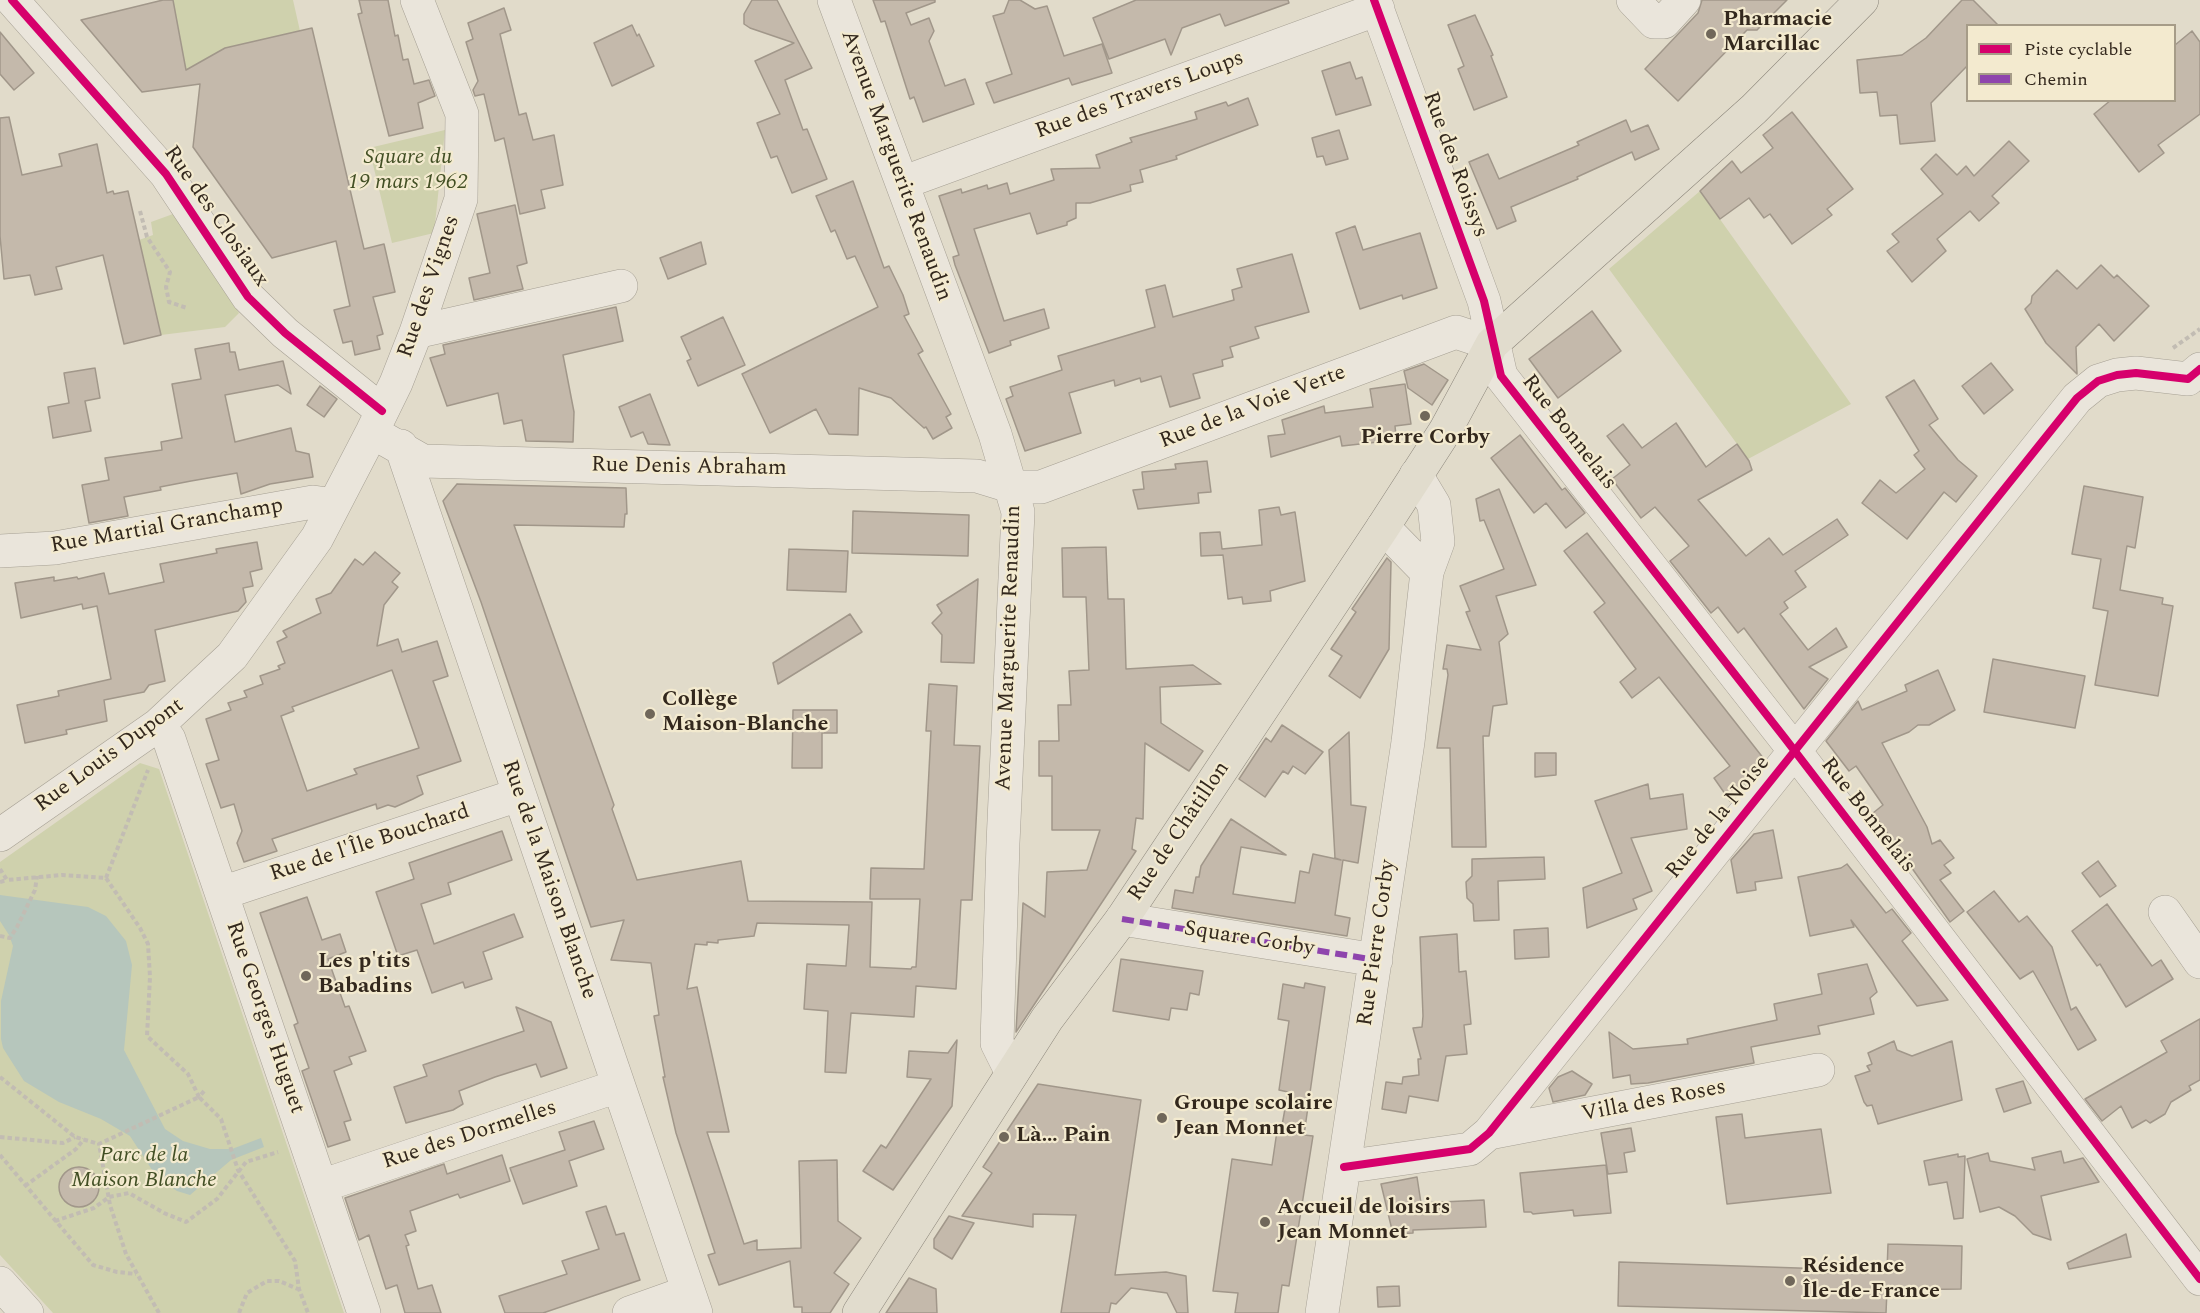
<!DOCTYPE html>
<html>
<head>
<meta charset="utf-8">
<style>
  body { margin:0 }
  #map { position:relative; width:2200px; height:1313px; overflow:hidden; background:#e1dbca; font-family:Spectral,serif }
  canvas { display:block }
  .legend { position:absolute; left:1966px; top:24px; width:210px; height:78px; box-sizing:border-box; background:#f3eacf; border:2px solid #a69c88; margin:0; padding:8px 10px; list-style:none; font-size:18px; color:#33281d }
  .legend li { display:flex; align-items:center; gap:12px; height:30px }
  .legend b { width:30px; border:2px solid #a69c88 }
</style>
</head>
<body>
<div id="map">
<canvas width="2200" height="1313"></canvas>
<ul class="legend">
<li><b style="height:8px;background:#d6006c"></b>Piste cyclable</li>
<li><b style="height:8px;background:#8e44ad"></b>Chemin</li>
</ul>
</div>
<script>
const context = document.querySelector('canvas').getContext('2d');
context.lineJoin = 'round';
function paint(path, color) { context.fillStyle = color; context.fill(path, 'evenodd'); }
const poly = rows => new Path2D(rows.map(r => 'M' + r).join(''));
function stroke(path, color, width, dash) { context.strokeStyle = color; context.lineWidth = width; context.lineCap = dash ? 'butt' : 'round'; context.setLineDash(dash || []); context.stroke(path); }
function label(font, color, halo, rows, align = 'center') {
  context.font = font + ' Spectral,serif'; context.lineWidth = 4.5; context.setLineDash([]); context.textBaseline = 'middle'; context.strokeStyle = halo; context.fillStyle = color; for (const [text, x, y, turn = 0] of rows) {
    context.save(); context.translate(x, y); context.rotate((+turn || 0) * Math.PI / 180); context.textAlign = isNaN(turn) ? turn : align; if (halo) context.strokeText(text, 0, 0); context.fillText(text, 0, 0); context.restore();
  }
}
const green = poly([
  [173,0,293,0,300,31,225,48,186,70],
  [445,130,434,233,392,243,369,148],
  [1700,191,1851,404,1748,459,1609,269],
  [173,214,239,313,225,327,161,335,139,240,153,235,151,222],
  [140,763,159,769,344,1313,53,1313,0,1255,0,862]
]);
const water = poly([
  [0,895,88,907,106,916,126,941,132,965,124,1050,165,1129,183,1141,210,1149,232,1149,261,1138,264,1147,231,1160,190,1195,177,1191,156,1176,130,1136,101,1119,59,1102,24,1081,3,1048,1,1039,1,1001,13,946,9,935,0,921]
]);
const building = poly([
  [163,0,173,0,186,70,225,48,312,28,364,249,384,244,395,292,373,297,383,334,377,336,380,349,355,355,352,341,343,343,334,310,350,306,336,241,272,258,193,147,200,84,142,92,81,20,163,0],
  [359,0,388,0,395,36,398,35,403,60,408,59,414,84,429,80,435,96,418,103,423,128,389,136,358,14,362,13,359,0],
  [752,0,777,0,812,68,785,80,803,130,807,129,827,179,792,193,777,156,771,158,757,123,780,114,755,61,794,43,750,28,744,24,744,14,752,0],
  [873,0,935,0,935,2,906,13,911,25,929,18,934,31,929,41,945,86,965,79,974,104,923,122,914,97,910,99,885,21,881,22,873,0],
  [1009,0,1020,0,1035,9,1047,6,1064,56,1102,44,1112,73,1072,85,1069,78,994,103,986,83,1012,74,993,16,1004,13,1009,0],
  [1136,0,1288,0,1289,3,1225,26,1220,14,1182,28,1171,55,1165,39,1109,59,1093,18,1136,0],
  [1702,0,1787,0,1757,30,1747,30,1678,101,1645,69,1698,13,1702,0],
  [1962,0,1973,0,1999,26,1968,26,1968,65,1931,103,1935,141,1900,144,1897,115,1880,116,1877,92,1860,93,1857,60,1902,55,1926,38,1962,0],
  [504,8,511,30,500,34,519,115,526,113,533,140,554,135,563,185,541,190,545,208,520,214,504,138,495,141,484,94,475,96,473,90,478,81,466,42,473,39,468,23,504,8],
  [1475,15,1493,55,1491,56,1507,97,1474,110,1458,69,1464,66,1448,25,1475,15],
  [632,25,637,36,639,34,654,66,612,86,594,43,632,25],
  [2192,31,2200,42,2200,114,2158,145,2164,153,2139,172,2094,114,2111,100,2175,100,2175,45,2192,31],
  [0,32,34,73,14,90,0,74,0,32],
  [1350,62,1356,79,1362,77,1371,105,1336,115,1322,71,1350,62],
  [1248,98,1258,125,1176,156,1177,159,1140,170,1143,182,1130,185,1131,191,1090,203,1076,203,1076,218,1067,222,1067,225,1037,234,1030,213,974,229,1004,321,1044,309,1049,328,1010,341,1011,345,989,353,955,265,953,257,959,255,939,196,961,189,962,193,987,185,988,189,1007,183,1010,194,1054,180,1051,169,1100,168,1096,155,1132,142,1130,138,1197,119,1195,112,1226,102,1228,106,1248,98],
  [1792,112,1853,189,1827,209,1832,215,1792,244,1770,214,1764,218,1749,198,1720,219,1700,191,1732,161,1741,173,1773,148,1763,135,1792,112],
  [9,117,22,175,62,166,59,154,97,144,107,193,113,191,114,194,128,191,161,335,124,344,103,255,56,267,62,289,35,295,30,275,4,279,0,236,0,118,9,117],
  [1626,120,1631,132,1648,125,1659,149,1635,160,1632,152,1577,177,1578,179,1511,207,1516,221,1497,229,1469,162,1488,154,1499,179,1579,145,1577,142,1626,120],
  [1339,130,1348,159,1326,165,1323,156,1317,157,1312,138,1339,130],
  [2009,141,2029,161,1992,196,1999,203,1979,221,1970,211,1937,239,1946,251,1912,282,1887,251,1899,242,1892,234,1943,194,1921,169,1936,154,1957,175,1966,166,1974,176,2009,141],
  [853,181,884,268,889,266,903,295,909,314,904,316,923,351,918,354,951,414,946,417,952,428,933,439,926,427,924,428,891,398,859,388,858,435,829,434,816,409,770,433,742,374,878,307,855,256,847,259,835,230,831,232,816,196,853,181],
  [515,205,527,263,517,266,523,289,474,300,469,278,490,273,477,214,515,205],
  [1355,226,1363,250,1420,233,1437,288,1403,299,1402,295,1360,309,1336,233,1355,226],
  [701,242,706,264,668,279,660,258,701,242],
  [1292,254,1309,312,1255,327,1259,338,1230,347,1233,357,1222,360,1223,366,1193,374,1200,398,1170,407,1161,376,1141,382,1140,378,1115,386,1114,380,1069,393,1081,433,1025,451,1006,399,1013,396,1010,387,1062,370,1058,356,1155,327,1146,290,1165,285,1173,317,1234,300,1232,290,1242,287,1237,269,1292,254],
  [2101,265,2114,278,2117,275,2149,306,2114,341,2099,324,2076,347,2077,374,2046,343,2025,309,2031,303,2032,296,2057,270,2077,289,2101,265],
  [616,307,623,341,563,355,574,412,573,442,526,441,522,420,504,424,498,393,447,406,430,358,445,354,443,345,616,307],
  [1592,311,1621,351,1558,398,1529,359,1592,311],
  [723,317,745,365,698,386,687,361,691,359,681,337,723,317],
  [229,343,230,352,235,352,239,370,283,361,291,394,278,385,225,395,235,442,291,428,296,451,309,454,313,477,270,484,241,494,237,473,191,481,160,487,161,490,124,497,128,516,89,523,82,485,109,480,105,458,162,450,161,442,182,438,172,384,201,379,195,349,229,343],
  [1991,363,2013,390,1984,414,1962,386,1991,363],
  [1424,364,1448,380,1432,405,1408,388,1404,371,1424,364],
  [95,368,100,398,85,401,91,431,53,438,48,407,69,403,64,373,95,368],
  [1914,380,1938,419,1929,425,1958,460,1977,476,1956,502,1944,492,1907,539,1862,503,1880,480,1896,493,1925,469,1914,455,1919,451,1886,397,1914,380],
  [1405,384,1411,424,1395,426,1396,436,1377,439,1378,442,1342,446,1340,436,1271,457,1268,436,1285,434,1282,420,1324,406,1325,413,1373,407,1370,389,1405,384],
  [320,386,337,399,324,417,307,405,320,386],
  [650,394,670,445,648,444,643,432,631,437,619,407,650,394],
  [1676,423,1706,467,1737,444,1749,461,1752,470,1698,500,1746,556,1769,538,1783,555,1837,519,1848,535,1795,571,1806,587,1784,602,1788,608,1780,614,1808,650,1836,628,1847,647,1809,667,1828,679,1804,709,1744,628,1738,633,1718,607,1711,613,1670,561,1689,546,1655,507,1641,518,1612,479,1630,465,1607,436,1623,424,1642,448,1676,423],
  [1520,435,1562,490,1565,488,1585,513,1566,528,1546,503,1534,513,1491,458,1520,435],
  [1207,461,1211,492,1198,493,1199,503,1138,509,1133,490,1144,489,1142,472,1176,469,1175,464,1207,461],
  [457,484,626,488,627,514,625,514,624,527,514,525,614,805,612,809,637,880,741,861,748,901,872,902,870,967,911,969,912,967,916,967,920,899,870,899,871,868,924,869,931,731,926,731,929,684,957,686,954,745,980,746,972,900,961,900,956,989,916,986,914,1017,851,1013,846,1073,825,1072,828,1011,804,1009,807,964,846,966,849,925,757,923,754,936,718,940,718,943,707,942,707,945,695,944,687,989,697,987,729,1132,707,1132,744,1244,757,1240,757,1250,801,1248,799,1161,837,1160,838,1221,861,1238,834,1273,849,1284,830,1313,802,1313,802,1307,794,1307,790,1261,719,1285,708,1255,715,1253,676,1133,663,1077,665,1077,654,1016,659,1015,651,963,611,960,624,920,591,927,481,602,443,501,457,484],
  [2084,486,2143,497,2135,548,2127,546,2120,590,2163,598,2162,604,2173,606,2158,696,2095,685,2108,611,2093,608,2101,559,2072,554,2084,486],
  [1499,489,1536,585,1496,596,1508,634,1499,642,1507,704,1493,706,1489,736,1483,736,1486,847,1452,847,1450,748,1437,748,1448,675,1447,669,1443,669,1447,645,1481,650,1466,612,1470,611,1460,586,1504,569,1484,520,1480,521,1476,499,1499,489],
  [1279,507,1281,515,1295,512,1305,581,1270,591,1271,601,1243,604,1242,597,1228,599,1223,555,1201,556,1200,533,1220,532,1222,549,1262,545,1259,510,1279,507],
  [853,511,969,515,968,556,852,553,853,511],
  [1587,533,1764,759,1730,801,1714,778,1730,766,1659,677,1632,698,1620,682,1636,669,1594,612,1605,603,1564,551,1587,533],
  [257,542,262,569,250,572,253,586,243,588,246,602,238,611,155,630,165,681,149,685,144,692,104,700,107,721,66,730,67,734,25,743,17,705,59,696,58,691,111,679,97,606,83,609,82,604,21,618,15,583,54,577,54,581,77,577,78,579,104,573,109,594,164,582,160,564,217,553,216,549,257,542],
  [1106,547,1108,599,1124,599,1126,669,1193,665,1221,684,1160,687,1161,723,1203,751,1189,771,1145,743,1143,819,1136,818,1132,849,1136,851,1016,1032,1023,903,1045,917,1047,872,1087,870,1100,830,1052,830,1052,776,1039,776,1039,741,1059,741,1058,705,1071,705,1069,671,1089,670,1086,597,1063,597,1062,548,1106,547],
  [789,549,848,551,846,592,787,590,789,549],
  [375,552,400,573,392,582,398,587,384,605,377,646,398,639,402,652,437,641,448,676,433,681,461,761,417,776,423,794,413,799,395,807,388,805,377,809,376,804,272,839,277,851,244,862,237,843,242,831,234,804,221,808,206,764,219,760,206,719,231,710,228,703,247,697,244,691,263,684,260,676,280,669,278,666,285,663,277,642,287,637,283,631,321,613,316,599,331,593,355,559,363,565,375,552],
  [392,670,419,748,354,769,357,774,307,791,281,716,294,711,292,707,392,670],
  [1387,558,1391,562,1389,649,1360,698,1329,676,1342,656,1331,649,1356,612,1352,609,1387,558],
  [978,579,974,663,941,662,942,635,932,623,942,613,937,605,978,579],
  [850,614,862,632,778,684,773,663,850,614],
  [1993,659,2085,676,2075,728,1984,712,1993,659],
  [1938,670,1955,710,1929,725,1918,725,1909,732,1882,743,1927,827,1932,844,1940,840,1954,858,1944,865,1951,873,1940,880,1964,911,1950,922,1873,813,1883,805,1856,766,1849,771,1826,741,1858,701,1862,710,1907,691,1905,685,1938,670],
  [793,710,837,710,837,733,822,733,822,768,792,768,793,710],
  [1282,725,1323,752,1305,774,1293,766,1288,774,1283,771,1265,797,1239,779,1266,738,1271,742,1282,725],
  [1349,732,1351,805,1366,807,1358,863,1343,860,1335,915,1350,918,1347,936,1172,908,1175,890,1193,893,1196,877,1199,877,1201,866,1231,819,1286,855,1241,847,1233,894,1295,903,1300,871,1309,873,1313,854,1341,860,1335,858,1329,750,1349,732],
  [1535,753,1556,753,1556,775,1535,777,1535,753],
  [1648,784,1650,799,1683,794,1687,829,1631,838,1652,891,1633,899,1637,909,1587,928,1583,888,1622,873,1595,801,1648,784],
  [1773,830,1782,878,1755,882,1756,890,1737,893,1731,860,1754,834,1773,830],
  [502,831,512,860,448,883,451,894,421,904,434,944,514,914,523,937,483,952,492,979,465,988,463,982,432,993,417,950,398,956,376,892,414,879,409,863,502,831],
  [1544,857,1545,879,1498,881,1499,920,1474,921,1473,904,1467,898,1466,882,1472,876,1472,859,1544,857],
  [2098,861,2116,886,2100,897,2082,873,2098,861],
  [1847,864,1886,913,1892,909,1911,933,1902,941,1948,1000,1917,1006,1851,920,1854,927,1810,936,1798,877,1841,868,1847,864],
  [1994,891,2019,922,2027,916,2052,947,2071,1010,2076,1007,2096,1040,2078,1050,2033,971,2020,979,1967,912,1994,891],
  [307,897,322,940,340,934,346,952,328,959,345,1007,349,1006,366,1051,349,1057,352,1064,334,1071,351,1120,344,1122,350,1140,328,1147,302,1071,309,1068,294,1025,298,1023,260,913,307,897],
  [2107,904,2152,966,2161,960,2173,979,2126,1007,2100,964,2097,966,2072,931,2107,904],
  [1548,928,1549,957,1515,959,1514,930,1548,928],
  [1457,934,1459,972,1466,971,1471,1024,1464,1025,1467,1054,1446,1056,1438,1101,1409,1096,1406,1113,1382,1109,1386,1082,1402,1084,1403,1077,1419,1075,1418,1059,1421,1059,1413,1028,1422,1027,1423,1016,1420,937,1457,934],
  [1121,959,1203,971,1199,995,1190,993,1187,1010,1171,1008,1169,1020,1113,1011,1121,959],
  [1867,964,1877,992,1870,998,1874,1014,1818,1026,1820,1034,1751,1047,1754,1063,1648,1083,1631,1084,1630,1075,1613,1078,1609,1032,1633,1049,1688,1044,1687,1039,1777,1020,1774,1004,1822,994,1818,974,1867,964],
  [1305,983,1325,987,1304,1135,1313,1136,1289,1286,1282,1285,1278,1313,1235,1313,1238,1293,1213,1291,1232,1159,1272,1165,1277,1131,1281,1131,1288,1092,1279,1090,1289,1021,1278,1019,1283,984,1304,988,1305,983],
  [516,1007,551,1022,567,1068,541,1077,536,1064,495,1077,459,1091,463,1104,453,1110,406,1123,394,1087,427,1076,423,1065,524,1031,516,1007],
  [2200,1019,2200,1080,2189,1086,2191,1090,2171,1102,2165,1114,2150,1123,2146,1120,2132,1128,2121,1106,2102,1121,2085,1099,2167,1052,2161,1041,2200,1019],
  [957,1040,952,1106,893,1190,863,1171,881,1145,886,1148,931,1079,907,1077,909,1051,948,1053,957,1040],
  [1894,1041,1897,1050,1912,1056,1952,1041,1962,1100,1878,1124,1872,1105,1867,1106,1864,1102,1855,1076,1870,1071,1867,1066,1872,1064,1868,1053,1894,1041],
  [1572,1071,1592,1084,1585,1095,1553,1102,1549,1088,1558,1077,1572,1071],
  [2023,1081,2031,1103,2004,1112,1996,1089,2023,1081],
  [1038,1084,1141,1100,1115,1275,1166,1272,1186,1276,1188,1313,1177,1313,1167,1293,1131,1288,1116,1304,1111,1303,1109,1313,1061,1313,1076,1215,1033,1214,1033,1227,962,1216,992,1173,983,1167,1038,1084],
  [1742,1114,1745,1138,1821,1129,1831,1193,1727,1204,1716,1117,1742,1114],
  [594,1121,604,1149,569,1161,577,1186,523,1204,510,1168,565,1150,559,1132,594,1121],
  [1631,1128,1635,1151,1624,1153,1627,1172,1608,1174,1601,1133,1631,1128],
  [2061,1151,2064,1163,2083,1158,2099,1182,2041,1196,2051,1240,2033,1234,2015,1216,1999,1207,1980,1212,1967,1159,1988,1153,1990,1161,2035,1170,2032,1158,2061,1151],
  [1958,1154,1958,1157,1965,1156,1963,1218,1954,1219,1947,1182,1929,1185,1924,1161,1958,1154],
  [502,1155,510,1181,460,1198,458,1194,410,1211,416,1231,405,1235,409,1245,406,1246,418,1289,432,1285,441,1313,405,1313,397,1285,386,1289,369,1235,359,1240,345,1198,444,1164,447,1174,502,1155],
  [1606,1165,1611,1213,1574,1216,1573,1210,1533,1214,1531,1212,1524,1212,1520,1173,1606,1165],
  '59 1187a20 20 0 1 1 40 0a20 20 0 1 1-40 0Z',
  [1417,1177,1421,1203,1484,1200,1486,1227,1413,1230,1413,1233,1393,1234,1381,1184,1417,1177],
  [606,1206,616,1235,624,1233,640,1280,543,1313,505,1313,499,1296,567,1274,562,1261,599,1249,586,1212,606,1206],
  [949,1216,974,1223,952,1259,934,1248,934,1239,949,1216],
  [2126,1234,2131,1257,2069,1269,2067,1263,2126,1234],
  [1888,1244,1962,1246,1961,1289,1887,1290,1886,1313,1618,1306,1619,1262,1887,1271,1888,1244],
  [909,1278,936,1289,937,1313,886,1313,909,1278],
  [1399,1286,1400,1306,1378,1307,1377,1287,1399,1286]
]);
const path = poly([
  [140,211,147,237,170,272,166,287,169,302,187,308],
  [2173,348,2200,329],
  [0,869,7,880,62,875,106,878,140,928,148,944,150,977,147,1036,188,1074,199,1097,205,1090],
  [106,878,148,770],
  [0,882,7,880],
  [0,936,10,938,17,927,35,890,37,876],
  [0,1077,75,1137,99,1144],
  [0,1137,63,1143,75,1137],
  [0,1155,93,1265,117,1272,136,1274],
  [25,1186,76,1149,84,1139],
  [55,1221,94,1208,109,1197,129,1193,164,1213,186,1222,217,1199,246,1162,278,1152],
  [159,1313,126,1254,110,1205,99,1144,199,1097,221,1119,238,1170,295,1261,299,1289,308,1313],
  [239,1313,247,1293,267,1281,279,1281,298,1289]
]);
const minor = poly([
  [12,0,166,174,248,297,285,333,382,411],
  [834,0,995,434,1018,512,1003,843,997,1043,1012,1073],
  [1374,0,1484,301,1501,376,1784,737,2200,1279],
  [1633,0,1654,22,1664,22,1684,0],
  [902,183,1378,9],
  [416,332,621,286],
  [372,432,423,461,977,476,1013,487,1041,487,1456,332,1492,344],
  [401,446,696,1313],
  [1383,527,1427,572],
  [0,551,55,548,313,502,334,505],
  [158,725,169,739,364,1313],
  [0,835,158,725,232,656,317,538,372,432,396,383,416,332,461,199,462,114,417,0],
  [222,893,518,795],
  [2165,912,2200,962],
  [1122,919,1376,960],
  [1489,1133,1818,1070],
  [1344,1167,1470,1149,1489,1133,2077,398,2098,381,2117,375,2136,373,2188,379,2200,369],
  [321,1186,618,1086],
  [0,1283,27,1313],
  [629,1313,688,1292],
  [1322,1313,1408,742,1427,572,1438,542,1434,505,1416,475]
]);
const major = poly([
  [859,1313,1047,1019,1122,919,1383,527,1445,431,1492,344,1754,109,1862,0]
]);
const quiet = poly([
  [1122,919,1376,960]
]);
const cycleway = poly([
  [12,0,166,174,248,297,285,333,382,411],
  [1374,0,1484,301,1501,376,1784,737,2200,1279],
  [1344,1167,1470,1149,1489,1133,2077,398,2098,381,2117,375,2136,373,2188,379,2200,369]
]);
const markers = [
  [1711,34,6,"#70675a"],
  [1425,416,6,"#70675a"],
  [650,714,6,"#70675a"],
  [306,976,6,"#70675a"],
  [1162,1118,6,"#70675a"],
  [1004,1137,6,"#70675a"],
  [1265,1222,6,"#70675a"],
  [1790,1281,6,"#70675a"]
];
const poiNames = [
  ["Pharmacie",1723,21],
  ["Marcillac",1723,46],
  ["Pierre Corby",1425,439,"center"],
  ["Collège",662,701],
  ["Maison-Blanche",662,726],
  ["Les p'tits",318,963],
  ["Babadins",318,988],
  ["Groupe scolaire",1174,1105],
  ["Jean Monnet",1174,1130],
  ["Là… Pain",1016,1137],
  ["Accueil de loisirs",1277,1209],
  ["Jean Monnet",1277,1234],
  ["Résidence",1802,1268],
  ["Île-de-France",1802,1293]
];
const streetNames = [
  ["Rue des Travers Loups",1140,96,-20],
  ["Rue des Roissys",1454,165,70],
  ["Avenue Marguerite Renaudin",895,166,70],
  ["Rue des Closiaux",215,217,55],
  ["Rue des Vignes",430,287,-71],
  ["Rue de la Voie Verte",1253,408,-21],
  ["Rue Bonnelais",1568,433,52],
  ["Rue Denis Abraham",689,468,1],
  ["Rue Martial Granchamp",167,527,-10],
  ["Avenue Marguerite Renaudin",1010,648,-88],
  ["Rue Louis Dupont",110,756,-36],
  ["Rue Bonnelais",1867,816,52],
  ["Rue de la Noise",1719,818,-51],
  ["Rue de Châtillon",1180,832,-56],
  ["Rue de l'Île Bouchard",370,844,-18],
  ["Rue de la Maison Blanche",548,880,71],
  ["Square Corby",1249,940,9],
  ["Rue Pierre Corby",1378,943,-82],
  ["Rue Georges Huguet",264,1018,71],
  ["Villa des Roses",1654,1102,-11],
  ["Rue des Dormelles",470,1136,-18]
];
const parkNames = [
  ["Square du",408,159],
  ["19 mars 1962",408,184],
  ["Parc de la",144,1157],
  ["Maison Blanche",144,1182]
];
paint(green, '#cfd1ad');
paint(water, '#b6c6bc');
paint(building, '#c4b9ab');
stroke(building, '#a1978a', 1.5);
stroke(minor, '#a6a094', 34);
stroke(major, '#8b857a', 34);
stroke(path, '#c2bcb3', 4, [4.5, 3]);
stroke(minor, '#eae5db', 33);
stroke(major, '#e1dccd', 33);
stroke(quiet, '#8e44ad', 6, [12, 6]);
stroke(cycleway, '#d6006c', 8);
for (const [x, y, r, color] of markers) { const dot = new Path2D(); dot.arc(x, y, r, 0, 2 * Math.PI); context.fillStyle = color; context.fill(dot); stroke(dot, '#f3eacf', 2); }
label('bold 22px', '#33281d', '#f3eacf', poiNames, 'left');
label('22px', '#33281d', '#f3eacf', streetNames);
label('italic 22px', '#424f24', '#f3eacf', parkNames);
</script>
</body>
</html>
